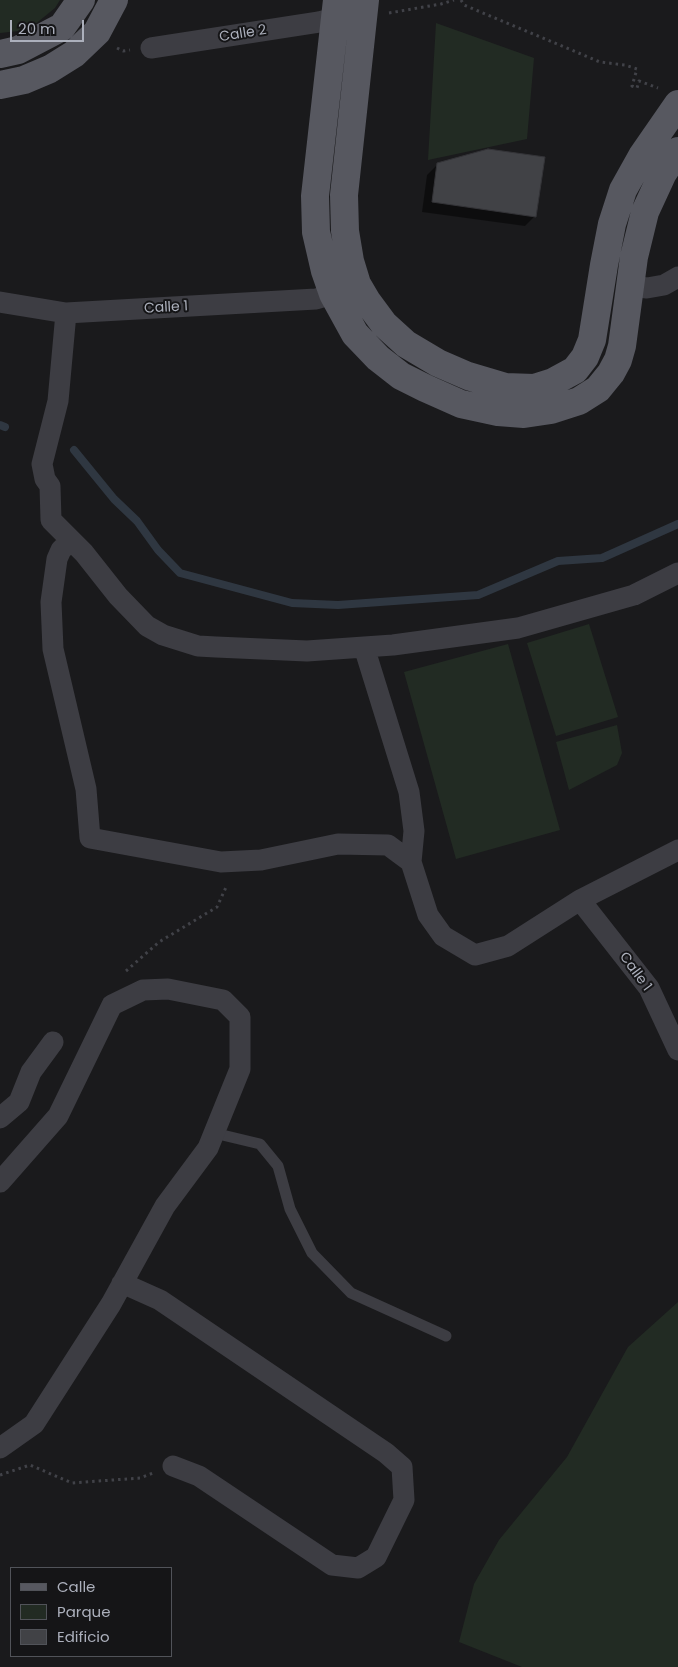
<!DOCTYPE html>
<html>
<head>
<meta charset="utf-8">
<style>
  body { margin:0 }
  #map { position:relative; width:678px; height:1667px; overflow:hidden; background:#1a1a1c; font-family:Poppins,sans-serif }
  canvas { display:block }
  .legend { position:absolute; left:10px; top:1567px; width:162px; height:90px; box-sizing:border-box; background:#151517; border:1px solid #515359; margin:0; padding:6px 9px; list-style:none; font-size:15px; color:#acb0bc }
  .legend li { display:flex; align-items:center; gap:10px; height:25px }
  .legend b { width:25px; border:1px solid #515359 }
  .scale { position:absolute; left:10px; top:20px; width:74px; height:22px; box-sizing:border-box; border:2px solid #acb0bc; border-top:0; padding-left:6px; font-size:15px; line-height:18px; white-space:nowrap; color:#acb0bc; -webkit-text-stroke:4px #151517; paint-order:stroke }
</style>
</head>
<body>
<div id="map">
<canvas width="678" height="1667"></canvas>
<ul class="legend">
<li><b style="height:6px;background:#575860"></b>Calle</li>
<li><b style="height:14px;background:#222b23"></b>Parque</li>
<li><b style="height:14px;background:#414246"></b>Edificio</li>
</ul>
<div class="scale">20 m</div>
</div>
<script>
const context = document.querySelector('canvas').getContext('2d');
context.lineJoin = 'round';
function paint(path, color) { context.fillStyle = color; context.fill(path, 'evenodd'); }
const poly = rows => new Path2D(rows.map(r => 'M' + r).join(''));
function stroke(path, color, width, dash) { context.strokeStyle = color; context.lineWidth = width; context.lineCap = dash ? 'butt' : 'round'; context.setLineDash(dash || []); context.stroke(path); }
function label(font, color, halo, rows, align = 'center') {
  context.font = font + ' Poppins,sans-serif'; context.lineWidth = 4; context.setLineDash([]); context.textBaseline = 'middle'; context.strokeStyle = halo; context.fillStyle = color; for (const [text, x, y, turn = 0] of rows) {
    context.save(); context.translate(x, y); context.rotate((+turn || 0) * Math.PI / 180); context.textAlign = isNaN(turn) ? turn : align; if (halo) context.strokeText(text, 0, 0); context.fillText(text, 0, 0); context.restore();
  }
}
const green = poly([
  [0,0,60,0,55,8,28,30,0,33],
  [436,23,534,58,527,139,428,160],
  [589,624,618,717,556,736,527,643],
  [508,644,560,830,456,859,404,672],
  [617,725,622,753,617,765,569,790,556,742],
  [678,1302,678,1667,522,1667,459,1642,474,1584,499,1540,567,1457,628,1347]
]);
const shadow = poly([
  [438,164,535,216,525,226,422,212,427,175]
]);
const stream = poly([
  [0,425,5,427],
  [74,450,114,499,137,521,158,550,180,573,292,603,338,605,478,595,558,561,602,558,678,524]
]);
const building = poly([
  [488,149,545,157,536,217,432,202,437,163,488,149]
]);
const path = poly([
  [461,0,464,5,600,62,625,65,637,69,632,86,637,88,639,81,658,88],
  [389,13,441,4,454,0],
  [117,48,123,51,130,50],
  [126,971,159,942,217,907,227,885],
  [0,1475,30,1465,72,1483,140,1478,153,1473]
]);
const service = poly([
  [214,1133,260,1144,278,1166,290,1209,312,1253,351,1293,446,1336]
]);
const minor = poly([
  [151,48,319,22,335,18],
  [631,286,647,288,664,285,678,277],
  [0,302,66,313,316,299,333,294],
  [66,313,58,401,42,464,45,479,50,486,51,520,84,553,118,596,147,626,163,635,198,646,216,647,307,651,393,645,518,628,634,595,678,573],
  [71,540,61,550,57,559,51,602,53,649,86,789,90,838,221,862,261,860,338,844,388,845,411,862,428,915,443,936,475,955,508,946,580,900,678,850],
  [364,647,409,792,414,831,411,862],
  [580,900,649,988,678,1050],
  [0,1118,19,1102,31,1072,53,1042],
  [0,1182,58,1116,112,1005,143,990,168,989,223,1000,240,1017,240,1069,208,1148,165,1206,111,1304,34,1424,0,1448],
  [122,1283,160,1300,386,1453,402,1467,404,1500,376,1557,358,1568,332,1565,199,1476,173,1466]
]);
const primary = poly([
  [337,0,315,196,316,232,325,271,333,294,355,334,378,358,401,376,425,388,461,404,498,412,524,414,551,410,579,401,598,389,611,373,618,360,622,346,634,257,645,212,663,173,678,151],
  [365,0,344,195,345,231,350,261,357,284,367,301,384,324,406,344,438,363,468,376,505,387,534,388,553,382,575,370,585,357,592,340,604,265,612,224,623,190,642,156,678,104],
  [0,54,18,50,62,27,81,0],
  [0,85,24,80,50,69,74,54,97,32,114,0]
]);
const streetNames = [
  ["Calle 2",243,34,-9],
  ["Calle 1",166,308,-3],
  ["Calle 1",635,972,54]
];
paint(green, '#222b23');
paint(shadow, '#0007');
stroke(stream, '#2f3741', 8);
paint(building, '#414246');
stroke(building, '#343438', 1);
stroke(path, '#414248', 3, [2.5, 4]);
stroke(service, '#3d3d43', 11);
stroke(minor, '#3d3d43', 21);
stroke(primary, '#575860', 28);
label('14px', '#acb0bc', '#151517', streetNames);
</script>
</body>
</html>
